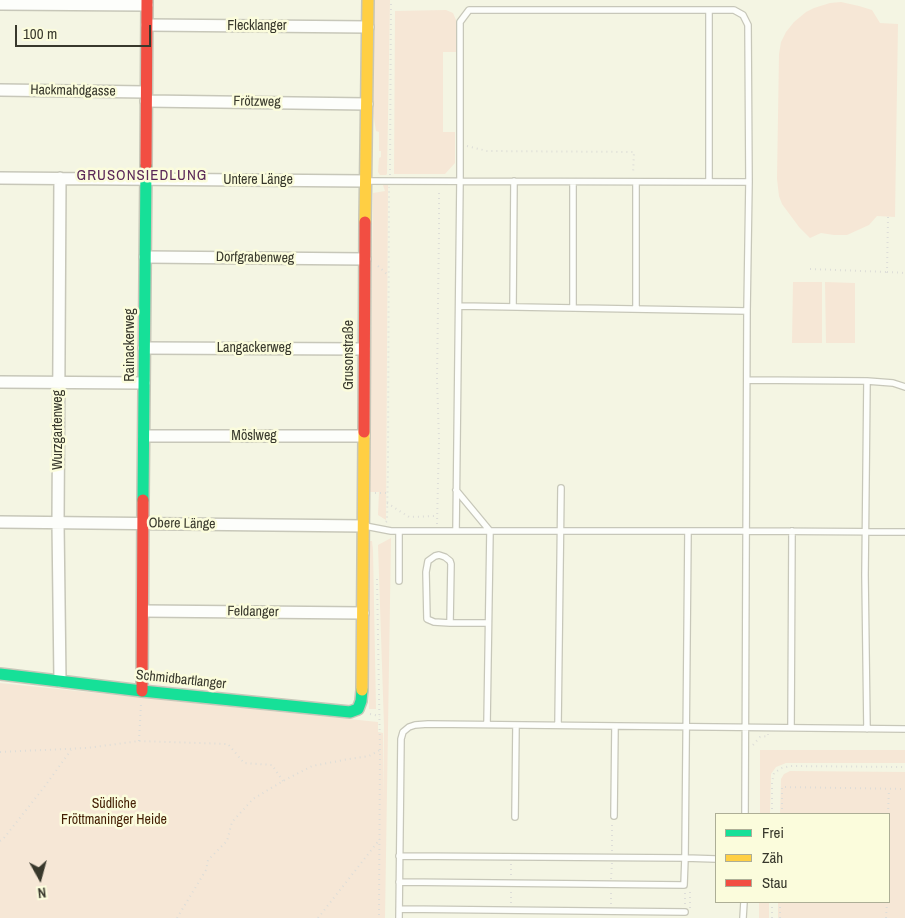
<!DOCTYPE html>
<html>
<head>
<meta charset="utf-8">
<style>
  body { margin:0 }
  #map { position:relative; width:905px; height:918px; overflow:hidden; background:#f4f5e3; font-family:"Archivo Narrow",sans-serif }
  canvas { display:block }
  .legend { position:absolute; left:715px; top:813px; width:175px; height:90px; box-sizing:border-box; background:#fbfcdc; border:1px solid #adae96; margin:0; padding:6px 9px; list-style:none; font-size:15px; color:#38382c }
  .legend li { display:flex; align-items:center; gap:10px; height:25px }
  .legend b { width:25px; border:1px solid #adae96 }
  .north { position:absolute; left:15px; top:853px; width:50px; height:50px; -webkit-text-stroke:4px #fbfcdc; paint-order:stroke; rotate:173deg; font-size:14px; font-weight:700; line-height:20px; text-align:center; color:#38382c }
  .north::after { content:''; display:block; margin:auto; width:18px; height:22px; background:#38382c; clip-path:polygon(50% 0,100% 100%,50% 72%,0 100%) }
  .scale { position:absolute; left:15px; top:25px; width:136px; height:22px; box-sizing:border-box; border:2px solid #38382c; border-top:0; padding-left:6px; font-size:15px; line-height:18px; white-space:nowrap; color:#38382c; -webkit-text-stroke:4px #fbfcdc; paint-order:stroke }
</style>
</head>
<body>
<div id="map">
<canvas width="905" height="918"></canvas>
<ul class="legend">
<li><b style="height:6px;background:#16e098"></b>Frei</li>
<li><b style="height:6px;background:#ffcf43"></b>Zäh</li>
<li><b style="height:6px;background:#f24e42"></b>Stau</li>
</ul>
<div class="north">N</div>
<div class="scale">100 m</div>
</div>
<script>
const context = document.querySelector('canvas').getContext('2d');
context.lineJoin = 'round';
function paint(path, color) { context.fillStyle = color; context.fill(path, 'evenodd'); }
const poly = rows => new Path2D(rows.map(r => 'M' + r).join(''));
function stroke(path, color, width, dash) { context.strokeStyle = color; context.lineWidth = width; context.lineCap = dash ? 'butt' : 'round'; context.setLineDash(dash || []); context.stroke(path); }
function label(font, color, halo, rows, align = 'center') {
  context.font = font + ' "Archivo Narrow",sans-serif'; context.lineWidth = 5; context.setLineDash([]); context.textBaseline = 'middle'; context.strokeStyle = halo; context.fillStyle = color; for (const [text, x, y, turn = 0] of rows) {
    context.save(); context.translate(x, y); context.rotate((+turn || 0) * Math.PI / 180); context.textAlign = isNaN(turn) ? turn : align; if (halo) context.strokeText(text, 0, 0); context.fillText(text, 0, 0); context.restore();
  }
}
const green = poly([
  [374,0,390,0,387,174,386,175,380,175,378,172,379,158,381,157,381,151,379,151,379,132,376,131,373,113],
  [841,2,859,6,872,10,880,23,898,24,895,217,877,216,869,225,847,235,834,235,821,233,810,238,799,227,782,204,779,196,777,179,779,54,781,42,786,32,794,22,806,12,814,8,830,3],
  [446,10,453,13,456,20,456,52,443,52,443,132,455,132,455,163,445,174,394,174,395,11],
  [383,185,388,185,386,520,378,515,379,492,369,492,373,193,385,191],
  [793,282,822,282,822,343,792,343],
  [825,282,855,283,855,343,826,343],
  [391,538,385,918,0,918,0,683,378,722,378,732,383,733,383,801,384,726,378,545],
  [370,541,372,541,373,550,376,709,369,709,367,630],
  [760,750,905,750,905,763,786,763,776,767,771,774,770,814,760,814],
  [790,771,905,772,905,918,778,918,778,902,889,902,889,814,780,814,781,779,784,774],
  [759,902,769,902,769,918,759,918]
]);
const path = poly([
  [467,146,487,151,634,152,633,174],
  [390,175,391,0],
  [888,217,887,272,905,273],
  [378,266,389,276],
  [810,269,887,272],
  [375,493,388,493],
  [387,503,409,517,436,516],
  [386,522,387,521,388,465,389,187],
  [437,524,439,440,437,379,439,230,439,189],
  [377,579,380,750,379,918],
  [370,714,380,716],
  [139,741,141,704],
  [753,745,760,737,768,736,768,734],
  [0,752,87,748,139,741,228,744,244,763,272,765,283,781],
  [772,814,772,782,774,773,782,768,790,766,905,767],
  [782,814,782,787,905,789],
  [888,814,889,789],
  [0,841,4,838,45,786,71,750],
  [612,851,612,823],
  [511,875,511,863],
  [611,879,612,863],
  [685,893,685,906],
  [511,903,511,890],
  [611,904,611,891],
  [690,908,690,888],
  [177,918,206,870,208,860,227,841,232,822,253,799,283,781,312,766,349,759,369,756,380,750],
  [318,918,380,839],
  [772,918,772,902],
  [780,918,780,902],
  [886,918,887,902]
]);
const lane = poly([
  [366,181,749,182],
  [709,182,709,10],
  [459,306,747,311],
  [513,306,514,181],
  [573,307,573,182],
  [636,308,636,182],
  [747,380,867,381,893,383,905,387],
  [867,381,865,575,867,729],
  [456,490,490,531,487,724],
  [365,526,391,531,746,531,905,532],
  [399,531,399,581],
  [456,531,460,181,460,22,469,10,734,10,743,15,748,25,749,182,747,311,745,814],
  [688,531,685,858,716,859],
  [450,623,434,622,427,619,426,572,428,561,435,556,439,555,445,557,450,561,451,564,450,623,488,623],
  [558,725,561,488],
  [791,728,792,531],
  [614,816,615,726],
  [515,817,516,725],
  [399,856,685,858,684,885,399,882],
  [399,909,685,912],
  [399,918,401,739,403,732,409,727,415,725,428,724,905,729],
  [743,918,744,902]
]);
const street = poly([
  [0,4,147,5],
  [147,25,368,27],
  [0,90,146,92],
  [146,101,367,104],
  [0,178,366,181],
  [60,178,58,523,60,681],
  [145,257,365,259],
  [144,348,364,349],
  [0,382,144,383],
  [144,436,364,436],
  [0,522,364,526],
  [143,611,363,613]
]);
const fast = poly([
  [143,500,146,166],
  [0,674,142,691,350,712,358,709,361,701,362,690]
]);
const slow = poly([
  [365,222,368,0],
  [362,690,364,432]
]);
const jam = poly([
  [146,166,147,0],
  [364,432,365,222],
  [142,691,143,500]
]);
const streetNames = [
  ["Flecklanger",257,26],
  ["Hackmahdgasse",73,91,1],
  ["Frötzweg",257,102,1],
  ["Untere Länge",258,180],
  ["Dorfgrabenweg",255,258,1],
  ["Rainackerweg",130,345,-90],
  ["Langackerweg",254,348],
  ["Grusonstraße",349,355,-90],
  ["Wurzgartenweg",58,430,-90],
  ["Möslweg",254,436],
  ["Obere Länge",182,524,1],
  ["Feldanger",253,612,1],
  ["Schmidbartlanger",181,680,6]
];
const parkNames = [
  ["Südliche",114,804],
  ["Fröttmaninger Heide",114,820]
];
const neighbourhoodNames = [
  ["GRUSONSIEDLUNG",142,176]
];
paint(green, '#f6e7d6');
stroke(lane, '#c7c7b9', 8);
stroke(street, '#c7c7b9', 14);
stroke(fast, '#c7c7b9', 14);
stroke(slow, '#c7c7b9', 14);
stroke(jam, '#c7c7b9', 14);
stroke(path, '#ddddd8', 2, [1, 4]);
stroke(lane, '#fdfefb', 5.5);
stroke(street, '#fdfefb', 11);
stroke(fast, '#16e098', 11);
stroke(slow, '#ffcf43', 11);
stroke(jam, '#f24e42', 11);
label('14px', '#38382c', '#fbfcdc', streetNames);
label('14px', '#441e03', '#fbfcdc', parkNames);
context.letterSpacing = '1px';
label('15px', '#5a2757', '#fbfcdc', neighbourhoodNames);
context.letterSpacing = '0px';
</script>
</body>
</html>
